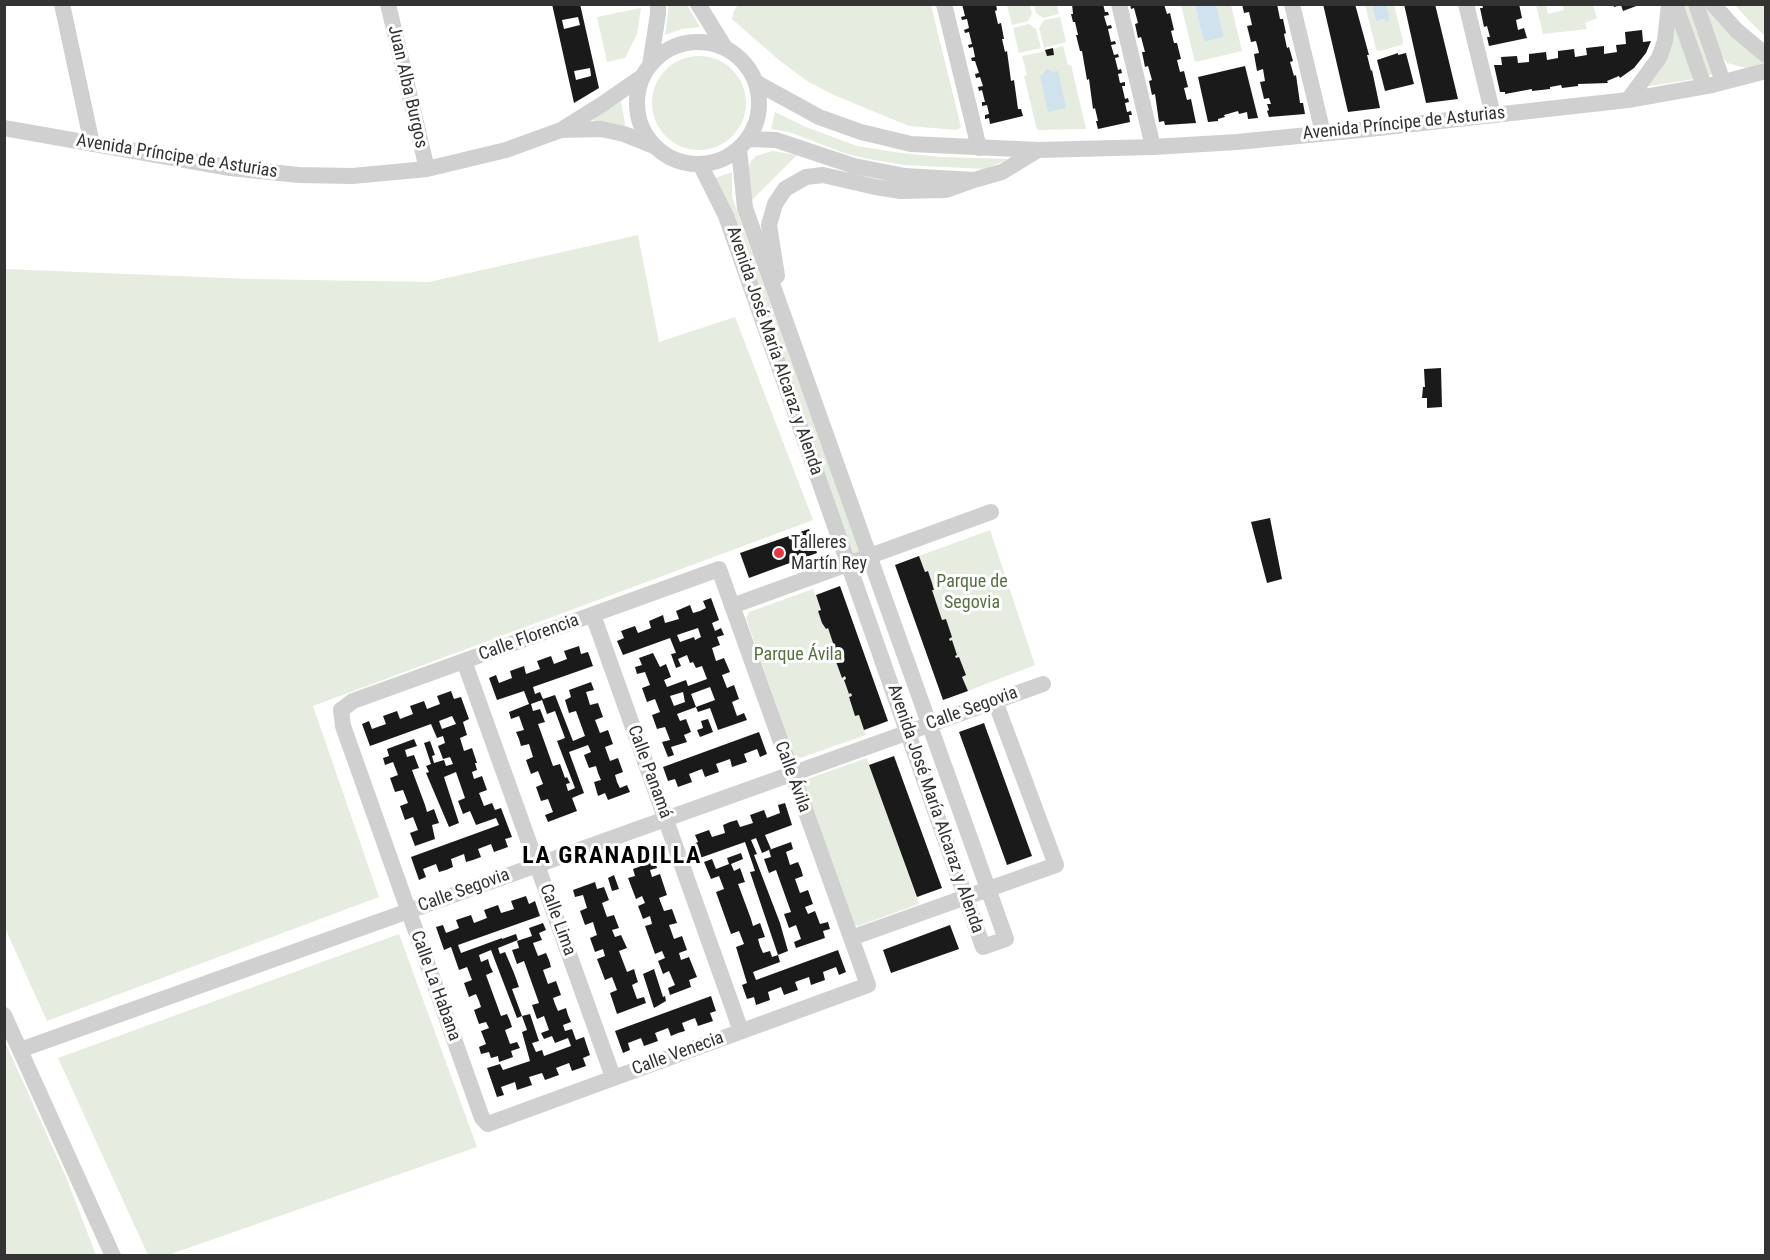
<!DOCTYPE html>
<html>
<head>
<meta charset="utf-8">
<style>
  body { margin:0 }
  #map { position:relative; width:1770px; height:1260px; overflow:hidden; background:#fff; font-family:"Roboto Condensed",sans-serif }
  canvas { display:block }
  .frame { position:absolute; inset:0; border:6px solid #333; pointer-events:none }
</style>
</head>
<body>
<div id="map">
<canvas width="1770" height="1260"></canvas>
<div class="frame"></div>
</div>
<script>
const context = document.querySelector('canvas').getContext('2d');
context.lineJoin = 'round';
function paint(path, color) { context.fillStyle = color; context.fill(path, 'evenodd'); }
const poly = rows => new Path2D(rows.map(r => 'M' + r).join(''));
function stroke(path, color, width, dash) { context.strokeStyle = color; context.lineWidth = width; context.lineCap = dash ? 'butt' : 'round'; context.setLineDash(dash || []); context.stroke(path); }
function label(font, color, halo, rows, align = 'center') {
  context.font = font + ' "Roboto Condensed",sans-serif'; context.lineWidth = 6; context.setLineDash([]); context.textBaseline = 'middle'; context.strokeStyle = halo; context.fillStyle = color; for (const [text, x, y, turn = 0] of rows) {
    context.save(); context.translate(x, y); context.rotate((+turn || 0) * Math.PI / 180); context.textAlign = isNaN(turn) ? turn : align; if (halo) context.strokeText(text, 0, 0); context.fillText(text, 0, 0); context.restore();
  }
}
const green = poly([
  [669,5,687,5,700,27,682,29,665,35],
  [738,5,931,5,961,127,957,130,909,126,834,95,807,81,780,61,732,19,734,11],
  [1007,5,1030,5,1032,14,1028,21,1012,25],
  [1034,5,1057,5,1059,14,1043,18,1036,13],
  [1181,5,1195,5,1204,42,1224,37,1216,5,1231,5,1242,51,1195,62],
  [1365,5,1372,5,1376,21,1386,19,1386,22,1390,21,1387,5,1394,5,1403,41,1402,45,1379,51,1376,49],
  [1536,5,1546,5,1548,14,1564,10,1563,5,1593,5,1597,18,1585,23,1587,29,1543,34],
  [1682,5,1691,5,1713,74,1711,75,1708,75],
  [1702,5,1710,5,1763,60,1763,65,1746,68,1727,63,1719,52],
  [1735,5,1765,5,1765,36,1754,26],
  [641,8,637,34,625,58,607,62,597,17],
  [1060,17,1066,42,1044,48,1039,28,1044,20],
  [1672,20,1694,79,1650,86,1647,85],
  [1029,24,1036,29,1041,48,1019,53,1013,28],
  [1063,46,1068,65,1071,65,1086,129,1037,130,1024,76,1027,75,1022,56,1045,51,1047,56,1054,55,1053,49],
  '652 103a47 47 0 1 1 94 0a47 47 0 1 1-94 0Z',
  [621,101,626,130,594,122,593,119],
  [775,112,806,127,857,146,901,153,942,157,1009,159,985,169,905,165,874,160,847,154,789,132,771,129],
  [772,151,797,155,750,202,748,169,751,161,756,156],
  [732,172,732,197,860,553,854,555,712,179],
  [638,235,659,342,735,317,813,520,313,706,379,897,47,1021,5,928,5,269,250,279,429,282],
  [990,530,1035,665,968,691,962,677,966,675,959,657,956,658,951,640,949,639,952,637,946,619,942,620,932,590,934,589,932,582,928,571,925,572,919,556],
  [813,589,821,610,818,611,822,623,826,629,828,628,838,658,835,660,842,677,845,676,844,680,849,694,851,693,852,696,849,698,855,716,859,715,866,735,800,758,794,755,746,618,749,612],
  [867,758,919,904,858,926,855,925,804,783,807,779],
  [399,934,477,1147,168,1255,148,1255,58,1058],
  [5,1042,66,1177,96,1255,5,1255]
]);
const water = poly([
  [1195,5,1216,5,1224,37,1204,42],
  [1372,5,1387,5,1390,21,1386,22,1385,19,1376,21],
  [1047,69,1053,72,1058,71,1066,108,1048,112,1040,76,1044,74]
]);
const building = poly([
  [552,4,580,4,599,88,574,103],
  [578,17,580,25,564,29,562,20],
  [590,68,591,76,576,80,574,71],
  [962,4,996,4,997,10,995,11,998,24,1001,23,1004,39,1002,39,1005,52,1007,51,1011,81,1014,80,1018,109,1021,109,1023,116,990,124,989,118,985,119,985,115,989,114,987,105,982,106,982,102,985,102,982,90,979,91,978,87,983,86,980,77,976,78,975,74,979,73,975,61,972,61,971,58,975,57,973,47,969,48,968,45,972,44,969,32,965,33,964,30,969,28,967,19,962,20,961,17,965,16],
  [1072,4,1103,4,1105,12,1108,12,1109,15,1104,16,1107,26,1111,25,1112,28,1108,29,1111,42,1115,41,1116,44,1111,45,1114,55,1118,54,1119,57,1115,58,1118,70,1121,69,1122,73,1118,74,1120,83,1125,82,1125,86,1122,86,1125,99,1128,98,1129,102,1125,103,1127,112,1131,111,1132,115,1129,115,1130,122,1098,129,1096,121,1098,121,1095,108,1093,109,1089,79,1087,80,1082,51,1080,51,1076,35,1078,35,1075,22,1073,22,1071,14,1073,14],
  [1130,4,1164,4,1167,14,1170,13,1174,30,1171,31,1174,43,1177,43,1181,59,1177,60,1180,72,1184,71,1188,87,1184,88,1187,100,1191,99,1196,123,1165,125,1164,121,1159,122,1155,94,1152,95,1149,81,1152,80,1148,66,1145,67,1142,52,1145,52,1141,37,1138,38,1135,24,1138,23,1134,8,1131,9],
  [1242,4,1277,4,1280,19,1283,19,1286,33,1284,34,1287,48,1289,47,1293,61,1290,62,1294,76,1296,75,1300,103,1303,103,1305,114,1269,117,1267,111,1269,110,1267,104,1271,104,1269,98,1264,99,1260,82,1265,81,1263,69,1257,71,1254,54,1259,53,1256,41,1251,42,1247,26,1252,25,1249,12,1244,13],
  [1323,4,1355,4,1369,55,1367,55,1371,71,1372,70,1380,108,1348,112],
  [1404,4,1435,4,1458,99,1426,103],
  [1482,4,1519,4,1522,18,1516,20,1518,30,1524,28,1527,38,1489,46,1487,37,1490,37,1487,26,1484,27,1480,8,1483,8],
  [1613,4,1639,4,1639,5,1623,11,1621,5,1614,7],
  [1642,30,1643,42,1651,41,1646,53,1634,68,1620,78,1619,76,1607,81,1608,83,1578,84,1578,86,1562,88,1561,85,1550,87,1550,89,1532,91,1532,89,1505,94,1505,92,1500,92,1494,65,1502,65,1501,57,1517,56,1518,63,1529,62,1529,54,1546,52,1547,60,1558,58,1558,51,1574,49,1575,57,1587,55,1586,48,1604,46,1604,54,1617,52,1616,45,1626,44,1625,32],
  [1053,48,1054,55,1047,56,1045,50],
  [1398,53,1398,55,1406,53,1414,84,1385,91,1377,60],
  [1245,66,1258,118,1248,119,1247,112,1239,114,1238,111,1224,115,1225,117,1218,119,1218,121,1208,122,1198,77],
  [1441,368,1442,407,1427,408,1427,398,1422,398,1423,387,1425,387,1424,369],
  [1270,518,1282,579,1267,583,1251,522],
  [809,529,817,553,749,578,740,553],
  [919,556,925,572,928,571,932,583,934,590,932,590,942,620,946,619,952,637,949,639,950,641,952,640,957,655,955,656,956,658,959,657,966,675,962,677,968,691,943,700,895,565],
  [840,586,888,721,864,730,859,715,855,716,849,697,852,696,851,693,849,694,844,680,846,679,845,676,842,678,835,659,838,658,828,628,826,629,822,623,818,611,821,610,816,595],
  [711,598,719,620,712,623,715,631,721,628,724,635,717,637,720,645,712,648,716,661,724,658,730,672,722,675,727,688,734,685,739,699,732,702,737,716,744,713,747,720,718,730,710,708,698,712,696,707,715,700,710,687,691,694,696,707,677,714,680,721,686,719,691,732,684,735,687,742,671,747,674,755,668,757,662,742,670,740,665,727,657,729,652,715,660,712,655,699,647,702,642,688,650,685,645,672,637,674,635,667,642,665,639,658,653,653,660,667,666,664,671,677,664,680,667,687,686,680,688,686,707,679,702,666,696,668,693,662,690,663,687,655,678,659,681,666,676,668,671,654,676,653,670,638,623,655,617,641,624,638,621,631,635,626,638,633,651,628,649,621,663,615,665,623,679,619,676,611,690,605,693,613,700,611,706,608,703,601],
  [698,628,701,637,695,640,694,637,680,642,677,635],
  [683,692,685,702,674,706,670,696],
  [579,646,581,654,588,652,593,666,533,687,535,694,540,692,543,699,555,695,573,741,585,736,576,711,569,713,565,700,571,697,569,690,591,682,594,690,586,692,590,705,598,703,603,717,595,720,600,733,608,730,613,744,605,747,610,761,618,758,623,772,615,775,617,782,620,788,627,785,630,792,608,800,605,793,598,796,594,782,601,780,598,773,596,766,589,768,584,755,591,752,588,745,569,752,584,793,572,798,577,811,548,822,545,815,553,812,548,799,541,801,536,787,543,784,538,771,531,774,526,760,533,757,529,744,521,746,519,739,516,732,524,730,519,716,511,719,509,712,529,704,524,691,497,700,489,678,496,675,499,683,512,678,510,671,524,666,526,674,540,669,537,661,551,656,554,664,567,659,564,651],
  [542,700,547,714,555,711,565,738,557,741,575,788,568,791,566,784,570,783,567,777,565,778,560,764,553,766,538,724,545,722,540,709,533,711,531,704],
  [451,691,454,699,461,697,469,719,463,722,467,735,460,738,464,751,472,748,477,763,475,763,477,770,472,772,474,779,482,776,487,790,479,793,484,806,492,803,495,810,501,808,512,837,505,839,508,847,494,852,491,844,478,849,481,857,473,860,466,862,464,854,451,859,453,867,446,870,439,872,436,864,423,869,426,877,419,880,411,857,499,825,496,818,476,825,470,811,463,814,458,801,465,798,456,772,444,777,459,823,449,827,426,773,429,772,426,766,431,764,424,743,430,741,435,755,432,756,434,763,444,760,446,766,453,764,450,757,443,759,438,746,445,743,443,736,437,738,431,724,370,746,362,724,369,721,372,729,386,724,383,716,397,711,400,719,413,714,410,706,424,701,427,709,440,704,437,696],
  [452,716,456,724,442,729,439,721],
  [708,719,713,732,700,737,697,730,703,728,701,721],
  [984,723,1032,856,1007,865,959,732],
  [759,732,767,754,760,757,757,749,744,754,747,762,732,767,730,759,716,764,719,772,705,777,702,769,689,774,692,782,678,787,675,779,668,781,663,767],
  [414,739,417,746,405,750,407,757,414,755,419,768,412,770,425,805,427,812,434,809,439,823,432,825,435,839,415,846,410,833,418,830,413,817,405,820,400,806,408,803,403,790,395,792,390,778,398,775,393,762,385,765,383,758,389,756,387,749],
  [894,756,942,888,917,897,869,765],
  [785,803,792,825,765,835,771,849,762,853,756,838,751,840,757,854,754,855,780,923,788,951,778,955,750,872,755,871,745,842,697,859,691,845,698,842,695,835,709,830,712,837,725,833,723,825,730,822,737,820,740,827,753,823,750,815,764,810,767,818,780,813,778,805],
  [791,842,793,849,786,852,790,865,798,862,801,869,803,876,795,879,800,893,808,890,813,904,805,907,808,914,815,911,820,924,828,922,830,929,823,931,825,938,796,948,794,942,801,939,796,925,789,928,784,914,791,912,776,870,769,873,764,859,771,857,769,850],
  [741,853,743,859,731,864,734,871,740,868,745,882,738,884,751,919,753,926,760,923,765,937,758,939,760,946,763,953,770,951,772,957,778,955,780,962,753,972,756,980,838,950,846,972,839,975,836,967,823,972,825,980,811,985,809,977,795,982,798,990,784,995,781,987,768,992,770,1000,756,1005,754,997,747,999,742,985,747,983,736,947,744,944,739,931,731,934,716,892,724,889,719,876,711,879,704,862,712,859,716,869,729,864,727,858],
  [655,861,657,868,650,870,652,877,660,874,667,895,659,898,664,911,672,909,677,923,669,925,674,939,682,936,687,950,679,953,681,960,689,957,697,977,689,980,691,987,670,995,668,988,675,985,669,971,663,974,658,961,665,958,662,951,655,954,645,926,652,924,650,916,643,919,638,906,645,903,642,896,636,899,628,878,635,876,633,869],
  [614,875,619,889,612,891,608,878],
  [595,882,597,889,604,887,609,900,602,903,607,917,614,915,619,928,612,930,615,937,621,935,627,948,619,951,627,972,634,969,636,976,638,982,632,985,637,999,644,997,646,1003,617,1014,610,993,617,990,612,977,605,980,597,959,605,956,603,949,595,952,590,938,597,935,595,929,593,922,585,925,580,911,587,908,583,895,575,897,573,890],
  [526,896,529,904,535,901,540,916,458,945,461,953,502,938,502,939,516,934,518,940,498,948,500,954,505,952,514,973,519,987,512,989,522,1016,517,1018,491,950,479,955,481,962,488,959,490,966,493,972,486,975,501,1016,507,1014,510,1021,512,1027,505,1030,510,1044,517,1042,520,1048,511,1051,513,1057,499,1062,498,1056,491,1058,489,1052,481,1054,479,1047,486,1044,481,1031,489,1028,486,1022,479,1024,474,1010,481,1007,479,1001,476,994,469,997,464,983,472,980,467,967,459,970,451,947,444,950,436,927,443,925,446,933,459,928,456,920,471,915,474,923,487,918,484,910,498,905,501,913,508,911,514,909,511,901],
  [543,923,546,930,539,933,542,940,533,943,538,956,546,953,549,960,551,967,543,970,548,984,556,981,561,995,553,998,555,1004,558,1011,566,1008,568,1015,571,1022,563,1025,565,1031,572,1029,576,1040,584,1037,590,1055,583,1058,586,1066,572,1071,569,1063,556,1068,559,1075,545,1080,542,1073,529,1077,532,1085,517,1090,515,1082,501,1087,504,1095,497,1097,487,1068,500,1064,503,1070,530,1061,522,1032,527,1030,522,1016,530,1014,539,1041,532,1043,536,1052,542,1050,544,1056,571,1046,568,1038,555,1043,552,1036,544,1039,541,1033,549,1030,544,1016,537,1019,532,1005,539,1003,524,961,517,964,512,950,519,948,517,941,532,936,529,928],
  [950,925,959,949,891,973,883,950],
  [654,969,663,997,665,996,666,1001,654,1008,643,974],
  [711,996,716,1011,710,1013,713,1021,698,1026,695,1018,682,1023,685,1031,678,1033,671,1036,668,1028,655,1033,658,1041,644,1046,641,1038,628,1043,630,1050,623,1053,615,1031]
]);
const street = poly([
  [62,4,92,144],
  [388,4,427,169],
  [698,4,724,46],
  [944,4,979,148],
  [1119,4,1153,147],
  [1292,4,1323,133],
  [1466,4,1493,115],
  [1675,4,1704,86],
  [1696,4,1723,82],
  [1713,4,1736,30,1766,55],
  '637 103a61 61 0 1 1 122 0a61 61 0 1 1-122 0Z',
  [650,65,658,14,658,4],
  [757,83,819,117,861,132,911,144,1038,150,1153,147,1237,142,1360,130,1628,100,1712,85,1766,71],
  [1628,100,1659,58,1665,41,1669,4],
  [4,128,230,168,299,175,352,176,427,169,506,150,561,130,601,105,643,76],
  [562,130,601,129,624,134,654,146],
  [748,139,776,140,854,166,905,176,974,180,1002,172,1038,150],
  [700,164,726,216,983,947,1006,939,745,208,739,149],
  [777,276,769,225,775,204,785,189,806,177,823,175,875,187,901,191,946,190,974,180],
  [719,569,868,985,488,1124,482,1118,343,726,341,710,353,701,719,569],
  [732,606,991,512],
  [593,615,741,1031],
  [464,661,613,1077],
  [851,938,1056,865,995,701],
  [4,1015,113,1256],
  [20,1050,1043,684]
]);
const markers = [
  [779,553,6,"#e63946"]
];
const streetNames = [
  ["Juan Alba Burgos",407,87,77],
  ["Avenida Príncipe de Asturias",1404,124,-6],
  ["Avenida Príncipe de Asturias",177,157,9],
  ["Avenida José María Alcaraz y Alenda",774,351,71],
  ["Calle Florencia",529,638,-20],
  ["Calle Segovia",972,709,-20],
  ["Calle Panamá",649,772,70],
  ["Calle Ávila",792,777,70],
  ["Avenida José María Alcaraz y Alenda",935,809,71],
  ["Calle Segovia",464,891,-20],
  ["Calle Lima",557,920,70],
  ["Calle La Habana",435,986,70],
  ["Calle Venecia",678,1054,-20]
];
const poiNames = [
  ["Talleres",791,543],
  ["Martín Rey",791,564]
];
const parkNames = [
  ["Parque de",972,582],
  ["Segovia",972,603],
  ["Parque Ávila",798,655]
];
const districtNames = [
  ["LA GRANADILLA",612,857]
];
paint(green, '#e6ecdf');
paint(water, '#cfe2ee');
paint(building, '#1a1a1a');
stroke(street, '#d0d0d0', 16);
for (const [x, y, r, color] of markers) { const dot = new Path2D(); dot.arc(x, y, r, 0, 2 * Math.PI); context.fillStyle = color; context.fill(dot); stroke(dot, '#fff', 2); }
label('18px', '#333', '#fff', streetNames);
label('18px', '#333', '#fff', poiNames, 'left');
label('18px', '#56703f', '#fff', parkNames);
context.letterSpacing = '1.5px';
label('bold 24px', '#000', '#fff', districtNames);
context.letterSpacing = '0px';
</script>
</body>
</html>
